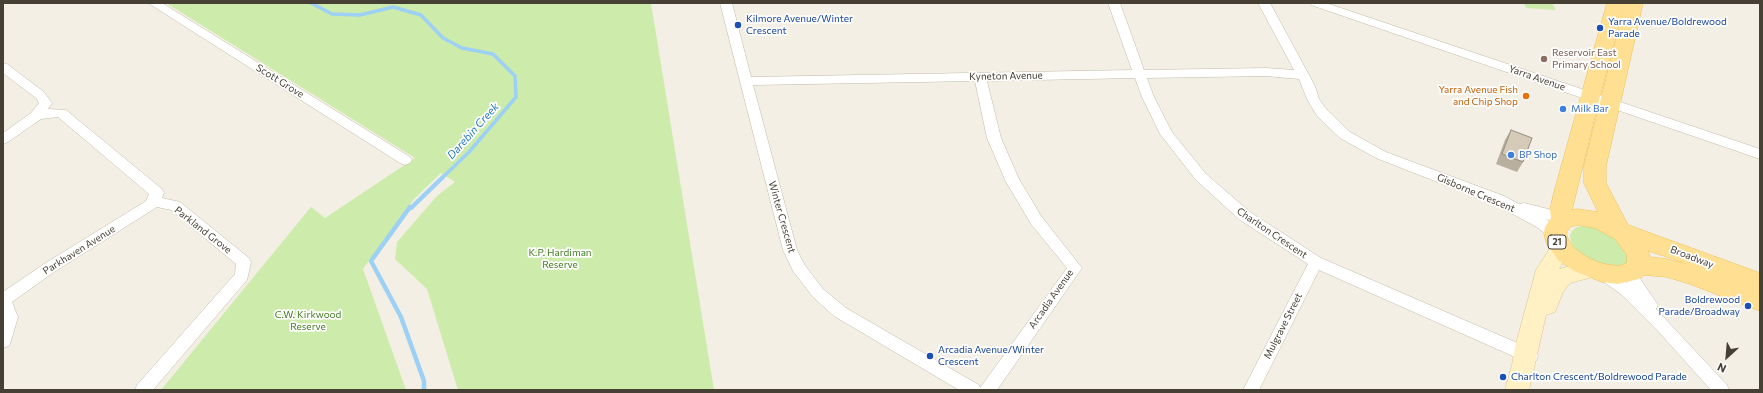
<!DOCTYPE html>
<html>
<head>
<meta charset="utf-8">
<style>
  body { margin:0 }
  #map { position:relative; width:1763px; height:393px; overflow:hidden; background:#f3efe4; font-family:Commissioner,sans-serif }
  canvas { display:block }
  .frame { position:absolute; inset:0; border:4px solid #463f34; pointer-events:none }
  .north { position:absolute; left:1707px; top:337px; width:40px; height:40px; -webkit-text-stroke:3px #fff; paint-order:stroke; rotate:206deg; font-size:11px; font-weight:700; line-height:16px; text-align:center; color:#463f34 }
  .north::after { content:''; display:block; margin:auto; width:14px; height:18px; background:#463f34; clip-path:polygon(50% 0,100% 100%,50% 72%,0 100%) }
</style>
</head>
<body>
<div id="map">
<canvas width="1763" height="393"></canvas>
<div class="frame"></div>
<div class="north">N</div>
</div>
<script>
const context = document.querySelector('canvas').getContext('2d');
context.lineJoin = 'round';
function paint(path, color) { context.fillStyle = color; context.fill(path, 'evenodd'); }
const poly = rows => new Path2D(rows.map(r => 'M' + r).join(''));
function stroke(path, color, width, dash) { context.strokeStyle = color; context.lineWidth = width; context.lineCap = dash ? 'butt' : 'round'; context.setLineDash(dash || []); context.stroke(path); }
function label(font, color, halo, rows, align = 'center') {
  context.font = font + ' Commissioner,sans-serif'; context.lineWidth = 3.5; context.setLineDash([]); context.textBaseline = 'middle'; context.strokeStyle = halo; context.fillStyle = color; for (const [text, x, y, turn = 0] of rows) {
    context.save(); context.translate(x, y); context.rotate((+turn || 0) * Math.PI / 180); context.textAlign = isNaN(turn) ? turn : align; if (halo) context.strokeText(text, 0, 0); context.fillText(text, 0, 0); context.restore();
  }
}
const green = poly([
  [166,3,651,3,714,390,458,390,427,289,395,259,397,242,437,196,455,182,441,173,414,199,363,269,406,390,161,390,311,207,325,218,415,158],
  [1524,3,1552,3,1556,10,1526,8],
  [1584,226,1593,226,1621,240,1629,259,1626,264,1619,266,1610,267,1591,261,1575,249,1571,242,1570,236,1572,231,1577,227]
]);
const streamFar1 = poly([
  [311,3,332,14,360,15,393,7,421,15,443,38,462,48,493,54,515,76,516,97,469,152,442,178]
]);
const stream = poly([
  [424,390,424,381,401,317,371,261,410,207,411,208,443,177]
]);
const minor = poly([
  [148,3,162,3,410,157,412,160,410,163,405,165,400,163,148,3],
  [720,3,732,3,751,77,1132,70,1108,3,1120,3,1144,70,1266,68,1294,70,1258,3,1270,3,1315,86,1319,99,1327,110,1350,132,1386,152,1504,196,1519,204,1524,203,1548,209,1568,216,1570,220,1568,224,1563,225,1546,219,1560,229,1562,233,1560,237,1555,238,1550,237,1535,226,1494,204,1376,158,1340,138,1317,116,1307,99,1299,79,1266,76,1147,78,1154,97,1172,132,1206,174,1250,212,1321,258,1536,351,1538,356,1536,361,1530,363,1524,361,1319,270,1259,390,1243,390,1308,264,1240,220,1196,180,1160,134,1142,97,1135,78,987,81,1001,138,1019,179,1041,216,1082,268,997,390,959,390,834,316,813,297,793,271,783,250,720,3],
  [975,81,987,138,1005,180,1031,224,1067,268,980,388,979,385,846,308,823,289,804,264,797,250,753,85,975,81],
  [1309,3,1326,3,1760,149,1760,159,1311,5,1309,3],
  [3,63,7,64,44,92,52,103,48,109,66,110,162,189,164,193,162,198,180,202,249,258,251,262,247,280,153,390,135,390,137,385,235,274,236,264,171,210,157,207,54,272,12,302,18,317,11,341,9,346,3,348,3,292,44,264,146,201,149,194,58,117,41,119,8,142,3,144,3,133,31,113,39,103,36,98,3,73,3,63],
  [1631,266,1636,268,1641,280,1658,305,1656,309,1727,385,1729,390,1711,390,1657,330,1622,295,1597,277,1594,273,1597,269,1602,267,1607,269,1627,283,1623,272,1626,268,1631,266]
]);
const secondary = poly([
  [1561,240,1568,242,1572,248,1559,269,1592,261,1600,263,1603,269,1600,275,1570,283,1563,292,1555,312,1546,315,1529,390,1505,390,1512,365,1515,347,1536,270,1554,242,1561,240]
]);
const primary = poly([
  [1607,3,1625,3,1600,96,1572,210,1577,209,1598,212,1584,183,1584,166,1625,3,1643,3,1606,166,1606,183,1628,225,1760,273,1760,311,1690,284,1667,277,1644,275,1639,279,1618,284,1602,282,1574,271,1558,260,1546,242,1544,233,1545,227,1551,218,1550,209,1554,192,1607,3],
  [1577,225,1595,228,1615,239,1627,255,1627,263,1618,266,1604,264,1590,259,1574,248,1568,239,1566,233,1570,227,1577,225],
  [1648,251,1674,259,1686,264,1667,259,1650,257,1648,251]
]);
const wall = poly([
  [1511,130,1523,162,1517,172,1496,164,1505,140]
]);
const building = poly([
  [1511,130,1532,138,1523,162,1502,154,1511,130]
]);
const markers = [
  [738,25,4,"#1a4fb4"],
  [1600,28,4,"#1a4fb4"],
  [1544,59,4,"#8d6e63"],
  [1526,96,4,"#e8710a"],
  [1563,109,4,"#3f7fe0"],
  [1511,155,4,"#3f7fe0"],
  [1748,306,4,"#1a4fb4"],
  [930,356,4,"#1a4fb4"],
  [1503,377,4,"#1a4fb4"]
];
const shields = [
  [1557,242,18]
];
const shieldNames = [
  ["21",1557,242]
];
const transitNames = [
  ["Kilmore Avenue/Winter",746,19],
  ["Crescent",746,31],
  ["Yarra Avenue/Boldrewood",1608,22],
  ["Parade",1608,34],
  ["Boldrewood",1740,300,"right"],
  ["Parade/Broadway",1740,312,"right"],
  ["Arcadia Avenue/Winter",938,350],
  ["Crescent",938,362],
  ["Charlton Crescent/Boldrewood Parade",1511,377]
];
const educationNames = [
  ["Reservoir East",1552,53],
  ["Primary School",1552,65]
];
const streetNames = [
  ["Kyneton Avenue",1006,76,-1],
  ["Yarra Avenue",1537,78,19],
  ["Scott Grove",280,81,32],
  ["Gisborne Crescent",1476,193,23],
  ["Winter Crescent",782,217,74],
  ["Parkland Grove",203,230,38],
  ["Charlton Crescent",1272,233,34],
  ["Parkhaven Avenue",79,250,-32],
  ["Broadway",1692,257,21],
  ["Arcadia Avenue",1051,299,-55],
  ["Mulgrave Street",1283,326,-63]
];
const foodNames = [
  ["Yarra Avenue Fish",1518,90],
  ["and Chip Shop",1518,102]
];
const shopNames = [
  ["Milk Bar",1571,109],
  ["BP Shop",1519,155]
];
const parkNames = [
  ["K.P. Hardiman",560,253],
  ["Reserve",560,265],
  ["C.W. Kirkwood",308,315],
  ["Reserve",308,327]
];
const waterNames = [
  ["Darebin Creek",473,131,-48]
];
paint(green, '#cdebaa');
stroke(streamFar1, '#9cd0f5', 3.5);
stroke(stream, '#9cd0f5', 4.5);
stroke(minor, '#c2baa9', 1);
stroke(secondary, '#d6c491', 1);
stroke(primary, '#ebc05a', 1);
paint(minor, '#fff');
paint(secondary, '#fff1c3');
paint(primary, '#ffe092');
paint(wall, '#b8af9f');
paint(building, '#d6cbb9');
stroke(building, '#968e82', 1);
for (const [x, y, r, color] of markers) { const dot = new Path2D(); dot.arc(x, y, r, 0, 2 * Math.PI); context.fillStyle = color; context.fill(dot); stroke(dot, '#fff', 1.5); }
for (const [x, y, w] of shields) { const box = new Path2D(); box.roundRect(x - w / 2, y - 7, w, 14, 3); context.fillStyle = '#fff'; context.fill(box); stroke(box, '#463f34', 1); }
label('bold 9px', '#463f34', null, shieldNames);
label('10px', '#164399', '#fff', transitNames, 'left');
label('10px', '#785e54', '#fff', educationNames, 'left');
label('10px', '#463f34', '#fff', streetNames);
label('10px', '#c56008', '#fff', foodNames, 'right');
label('10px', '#366cbe', '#fff', shopNames, 'left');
label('10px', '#447c23', '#fff', parkNames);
label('italic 11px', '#267bb9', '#fff', waterNames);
</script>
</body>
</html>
